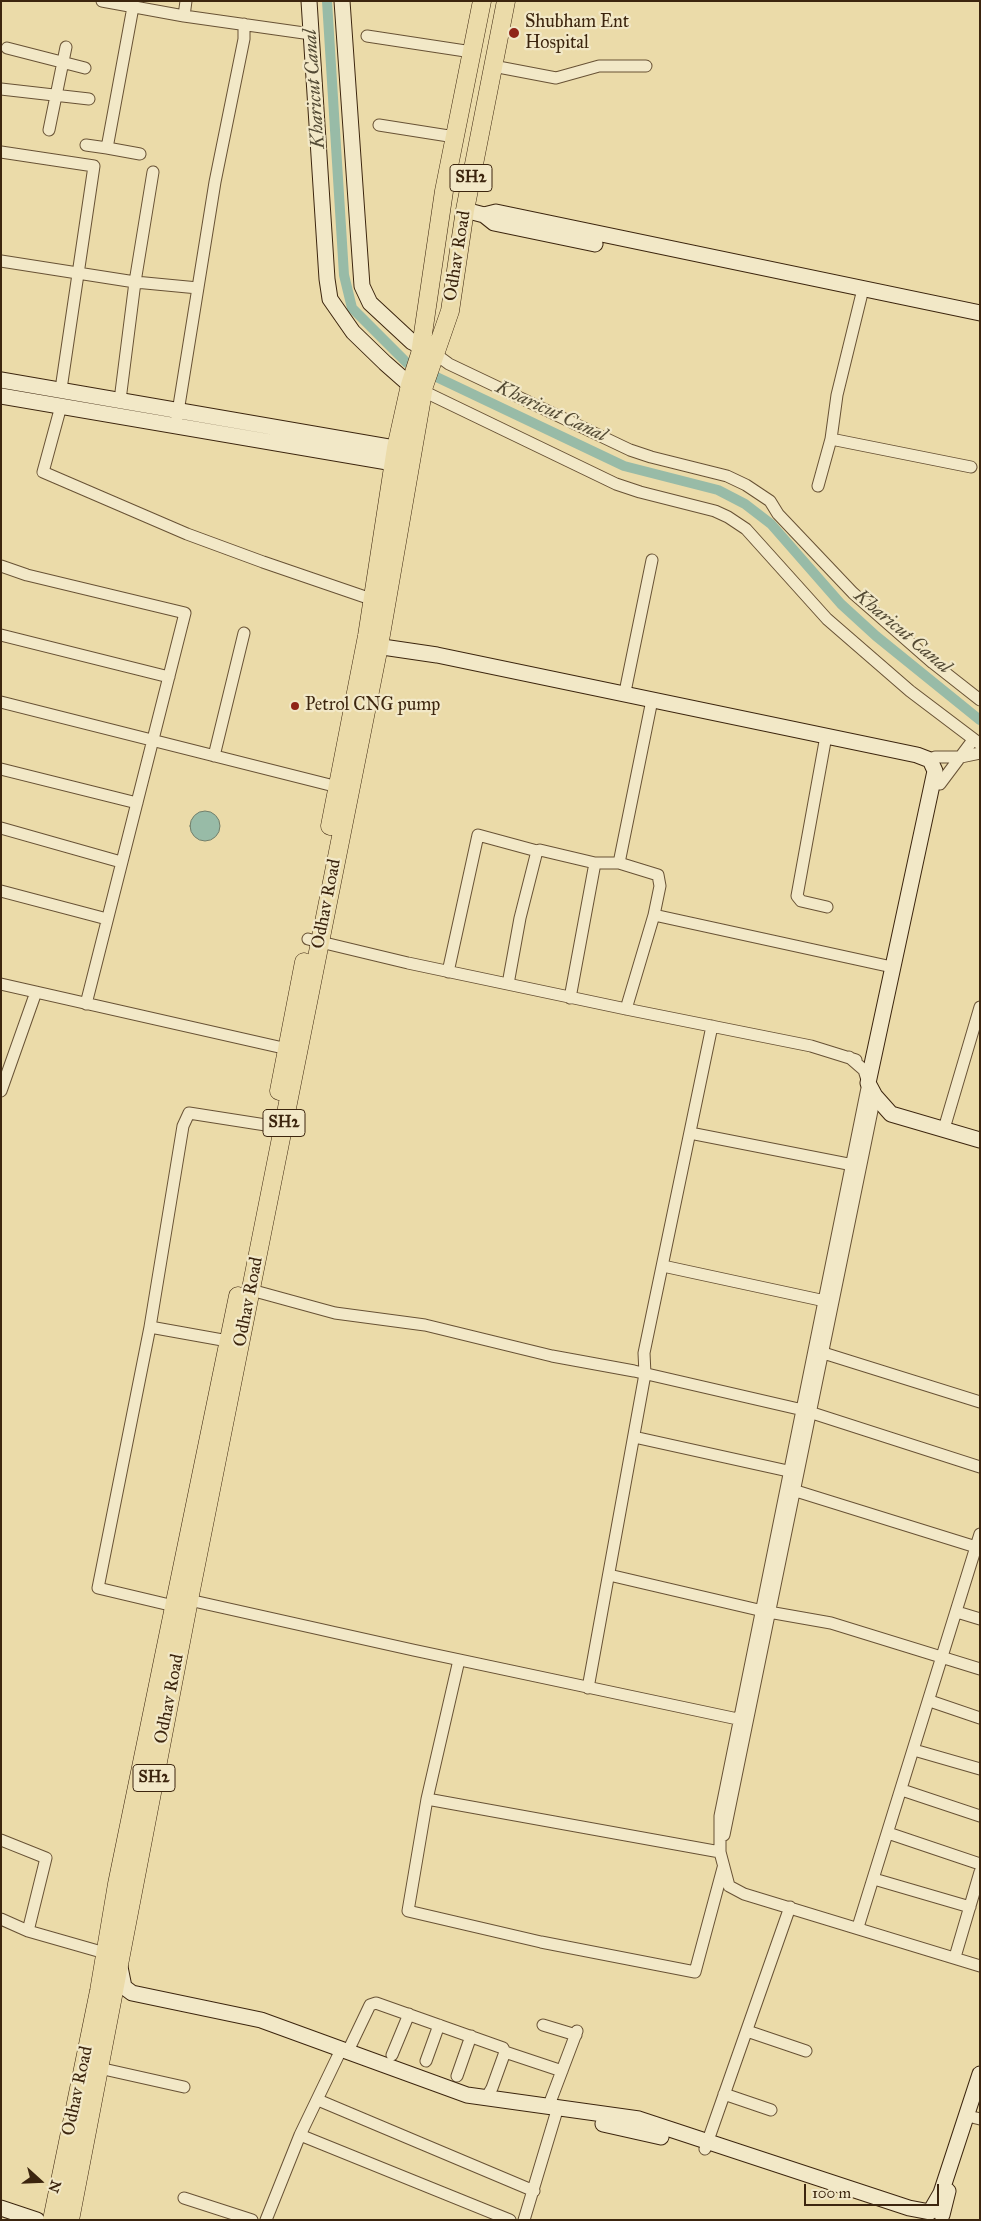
<!DOCTYPE html>
<html>
<head>
<meta charset="utf-8">
<style>
  body { margin:0 }
  #map { position:relative; width:981px; height:2221px; overflow:hidden; background:#ebdba9; font-family:"IM FELL Great Primer",serif }
  canvas { display:block }
  .frame { position:absolute; inset:0; border:2px solid #3c250e; pointer-events:none }
  .north { position:absolute; left:15px; top:2156px; width:50px; height:50px; -webkit-text-stroke:4px #f2e8c7; paint-order:stroke; rotate:110deg; font-size:14px; font-weight:700; line-height:20px; text-align:center; color:#3c250e }
  .north::after { content:''; display:block; margin:auto; width:18px; height:22px; background:#3c250e; clip-path:polygon(50% 0,100% 100%,50% 72%,0 100%) }
  .scale { position:absolute; left:804px; top:2184px; width:135px; height:22px; box-sizing:border-box; border:2px solid #3c250e; border-top:0; padding-left:6px; font-size:15px; line-height:18px; white-space:nowrap; color:#3c250e; -webkit-text-stroke:4px #f2e8c7; paint-order:stroke }
</style>
</head>
<body>
<div id="map">
<canvas width="981" height="2221"></canvas>
<div class="frame"></div>
<div class="north">N</div>
<div class="scale">100 m</div>
</div>
<script>
const context = document.querySelector('canvas').getContext('2d');
context.lineJoin = 'round';
function paint(path, color) { context.fillStyle = color; context.fill(path, 'evenodd'); }
const poly = rows => new Path2D(rows.map(r => 'M' + r).join(''));
function stroke(path, color, width, dash) { context.strokeStyle = color; context.lineWidth = width; context.lineCap = dash ? 'butt' : 'round'; context.setLineDash(dash || []); context.stroke(path); }
function label(font, color, halo, rows, align = 'center') {
  context.font = font + ' "IM FELL Great Primer",serif'; context.lineWidth = 4.5; context.setLineDash([]); context.textBaseline = 'middle'; context.strokeStyle = halo; context.fillStyle = color; for (const [text, x, y, turn = 0] of rows) {
    context.save(); context.translate(x, y); context.rotate((+turn || 0) * Math.PI / 180); context.textAlign = isNaN(turn) ? turn : align; if (halo) context.strokeText(text, 0, 0); context.fillText(text, 0, 0); context.restore();
  }
}
const water = poly([
  '190 826a15 15 0 1 1 30 0a15 15 0 1 1-30 0Z'
]);
const canal = poly([
  [327,1,344,275,352,308,407,363,624,466,718,490,745,504,771,524,841,604,876,636,980,720]
]);
const street = poly([
  [102,1,184,16,311,34],
  [184,16,186,1],
  [367,36,472,52],
  [7,48,85,68],
  [493,66,556,78,599,66,646,66],
  [1,89,89,99],
  [379,125,455,137],
  [49,130,66,47],
  [86,145,107,148,133,7],
  [107,148,140,154],
  [1,152,94,166,61,389],
  [1,261,135,282,153,172],
  [434,353,449,364,630,450,651,457,727,476,746,485,770,501,778,514,853,593,933,663,980,700],
  [423,391,616,484,640,492,715,511,728,517,746,529,827,619,910,691,980,744],
  [120,400,135,282,198,288],
  [61,406,43,472,187,534,263,562,371,599],
  [177,418,215,182,244,39,244,24],
  [831,439,837,395,863,289],
  [818,486,831,439,971,467],
  [1,566,27,575,185,613,86,1004],
  [1,635,169,677],
  [626,687,652,560],
  [1,702,338,787],
  [826,736,797,896,801,901,827,907],
  [214,756,244,633],
  [930,760,935,757,961,757,980,753],
  [1,769,137,803],
  [932,783,940,784,973,740],
  [1,828,121,862],
  [619,863,652,700],
  [1,891,107,919],
  [654,915,892,967],
  [308,939,408,963,626,1009,811,1046,856,1060],
  [448,972,478,835,537,851],
  [1,984,292,1050],
  [508,984,520,918,537,851,540,850,595,863,619,863,658,875,660,886,654,915,626,1009],
  [570,998,595,863],
  [849,1057,864,1070,868,1083,720,1816,720,1852,729,1886,744,1894,980,1966],
  [1,1091,36,992],
  [946,1122,980,1007],
  [690,1133,853,1165],
  [663,1266,825,1301],
  [251,1290,335,1313,425,1325,552,1356,634,1371,803,1410,980,1467],
  [150,1327,98,1588,174,1606],
  [228,1341,150,1327,183,1126,189,1113,272,1126],
  [817,1351,980,1402],
  [634,1437,797,1473],
  [796,1491,976,1547],
  [609,1575,763,1611,831,1623,980,1669],
  [189,1600,413,1650,747,1721],
  [957,1612,980,1619],
  [459,1660,427,1799,408,1911,541,1942,695,1972,723,1868],
  [588,1688,645,1374,644,1353,712,1026],
  [930,1701,980,1718],
  [914,1750,980,1769],
  [902,1790,980,1816],
  [427,1799,720,1852],
  [888,1833,980,1864],
  [724,1835,875,1096],
  [1,1840,46,1858,28,1931],
  [874,1879,970,1907],
  [1,1919,28,1931,105,1953],
  [858,1927,980,1534],
  [955,1957,980,1872],
  [543,2025,576,2035],
  [747,2031,806,2051],
  [348,2051,370,2005,376,2003,503,2048,505,2052,492,2088,486,2098],
  [505,2052,562,2071],
  [392,2055,409,2014],
  [426,2061,439,2025],
  [99,2068,184,2087],
  [457,2076,471,2036],
  [724,2094,771,2110],
  [318,2100,534,2191],
  [549,2105,577,2031],
  [972,2117,980,2119],
  [300,2135,510,2220],
  [705,2149,790,1907],
  [184,2198,252,2220],
  [266,2220,300,2135,338,2056],
  [524,2220,558,2107]
]);
const secondary = poly([
  [309,1,327,279,330,299,353,332,385,363,410,385,418,389],
  [342,1,362,286,370,303,412,342,430,351],
  [465,210,484,215,496,212,980,313],
  [484,215,494,223,595,244],
  [1,380,406,450],
  [1,396,405,465],
  [369,645,437,655,917,755,930,760,935,771,868,1083,875,1096,891,1114,980,1140],
  [120,1967,124,1987,132,1993,261,2020,467,2095,639,2119,909,2208,930,2212,941,2193,980,2074],
  [603,2124,661,2137],
  [1,2208,37,2220],
  [942,2215,948,2191]
]);
const primary = poly([
  [330,826,367,636,396,448,410,385,420,354,444,191,482,1],
  [279,1091,304,962],
  [52,2220,99,1991,117,1884,238,1296],
  [70,2220,189,1600,379,646,424,386,450,311,465,210,506,1]
]);
const markers = [
  [514,33,6,"#8f2418"],
  [295,706,5,"#8f2418"]
];
const shields = [
  [471,178,42],
  [284,1123,42],
  [154,1778,42]
];
const shieldNames = [
  ["SH2",471,178],
  ["SH2",284,1123],
  ["SH2",154,1778]
];
const poiNames = [
  ["Shubham Ent",525,23],
  ["Hospital",525,44],
  ["Petrol CNG pump",305,706]
];
const streetNames = [
  ["Odhav Road",458,256,-81],
  ["Odhav Road",327,904,-79],
  ["Odhav Road",249,1302,-79],
  ["Odhav Road",170,1699,-79],
  ["Odhav Road",78,2091,-78]
];
const waterNames = [
  ["Kharicut Canal",315,89,-94],
  ["Kharicut Canal",551,412,25],
  ["Kharicut Canal",902,632,40]
];
paint(water, '#98bba7');
stroke(water, '#737f6a', 1);
stroke(canal, '#98bba7', 10);
stroke(street, '#685235', 13);
stroke(secondary, '#3c250e', 17);
stroke(primary, '#3c250e', 19);
stroke(street, '#f2e8c7', 11);
stroke(secondary, '#f2e8c7', 15);
stroke(primary, '#ebdba9', 18);
for (const [x, y, r, color] of markers) { const dot = new Path2D(); dot.arc(x, y, r, 0, 2 * Math.PI); context.fillStyle = color; context.fill(dot); stroke(dot, '#f2e8c7', 2); }
for (const [x, y, w] of shields) { const box = new Path2D(); box.roundRect(x - w / 2, y - 13.5, w, 27, 4); context.fillStyle = '#f2e8c7'; context.fill(box); stroke(box, '#3c250e', 1); }
label('bold 16px', '#3c250e', null, shieldNames);
label('18px', '#3c250e', '#f2e8c7', poiNames, 'left');
label('18px', '#3c250e', '#f2e8c7', streetNames);
label('italic 19px', '#534a34', '#f2e8c7', waterNames);
</script>
</body>
</html>
